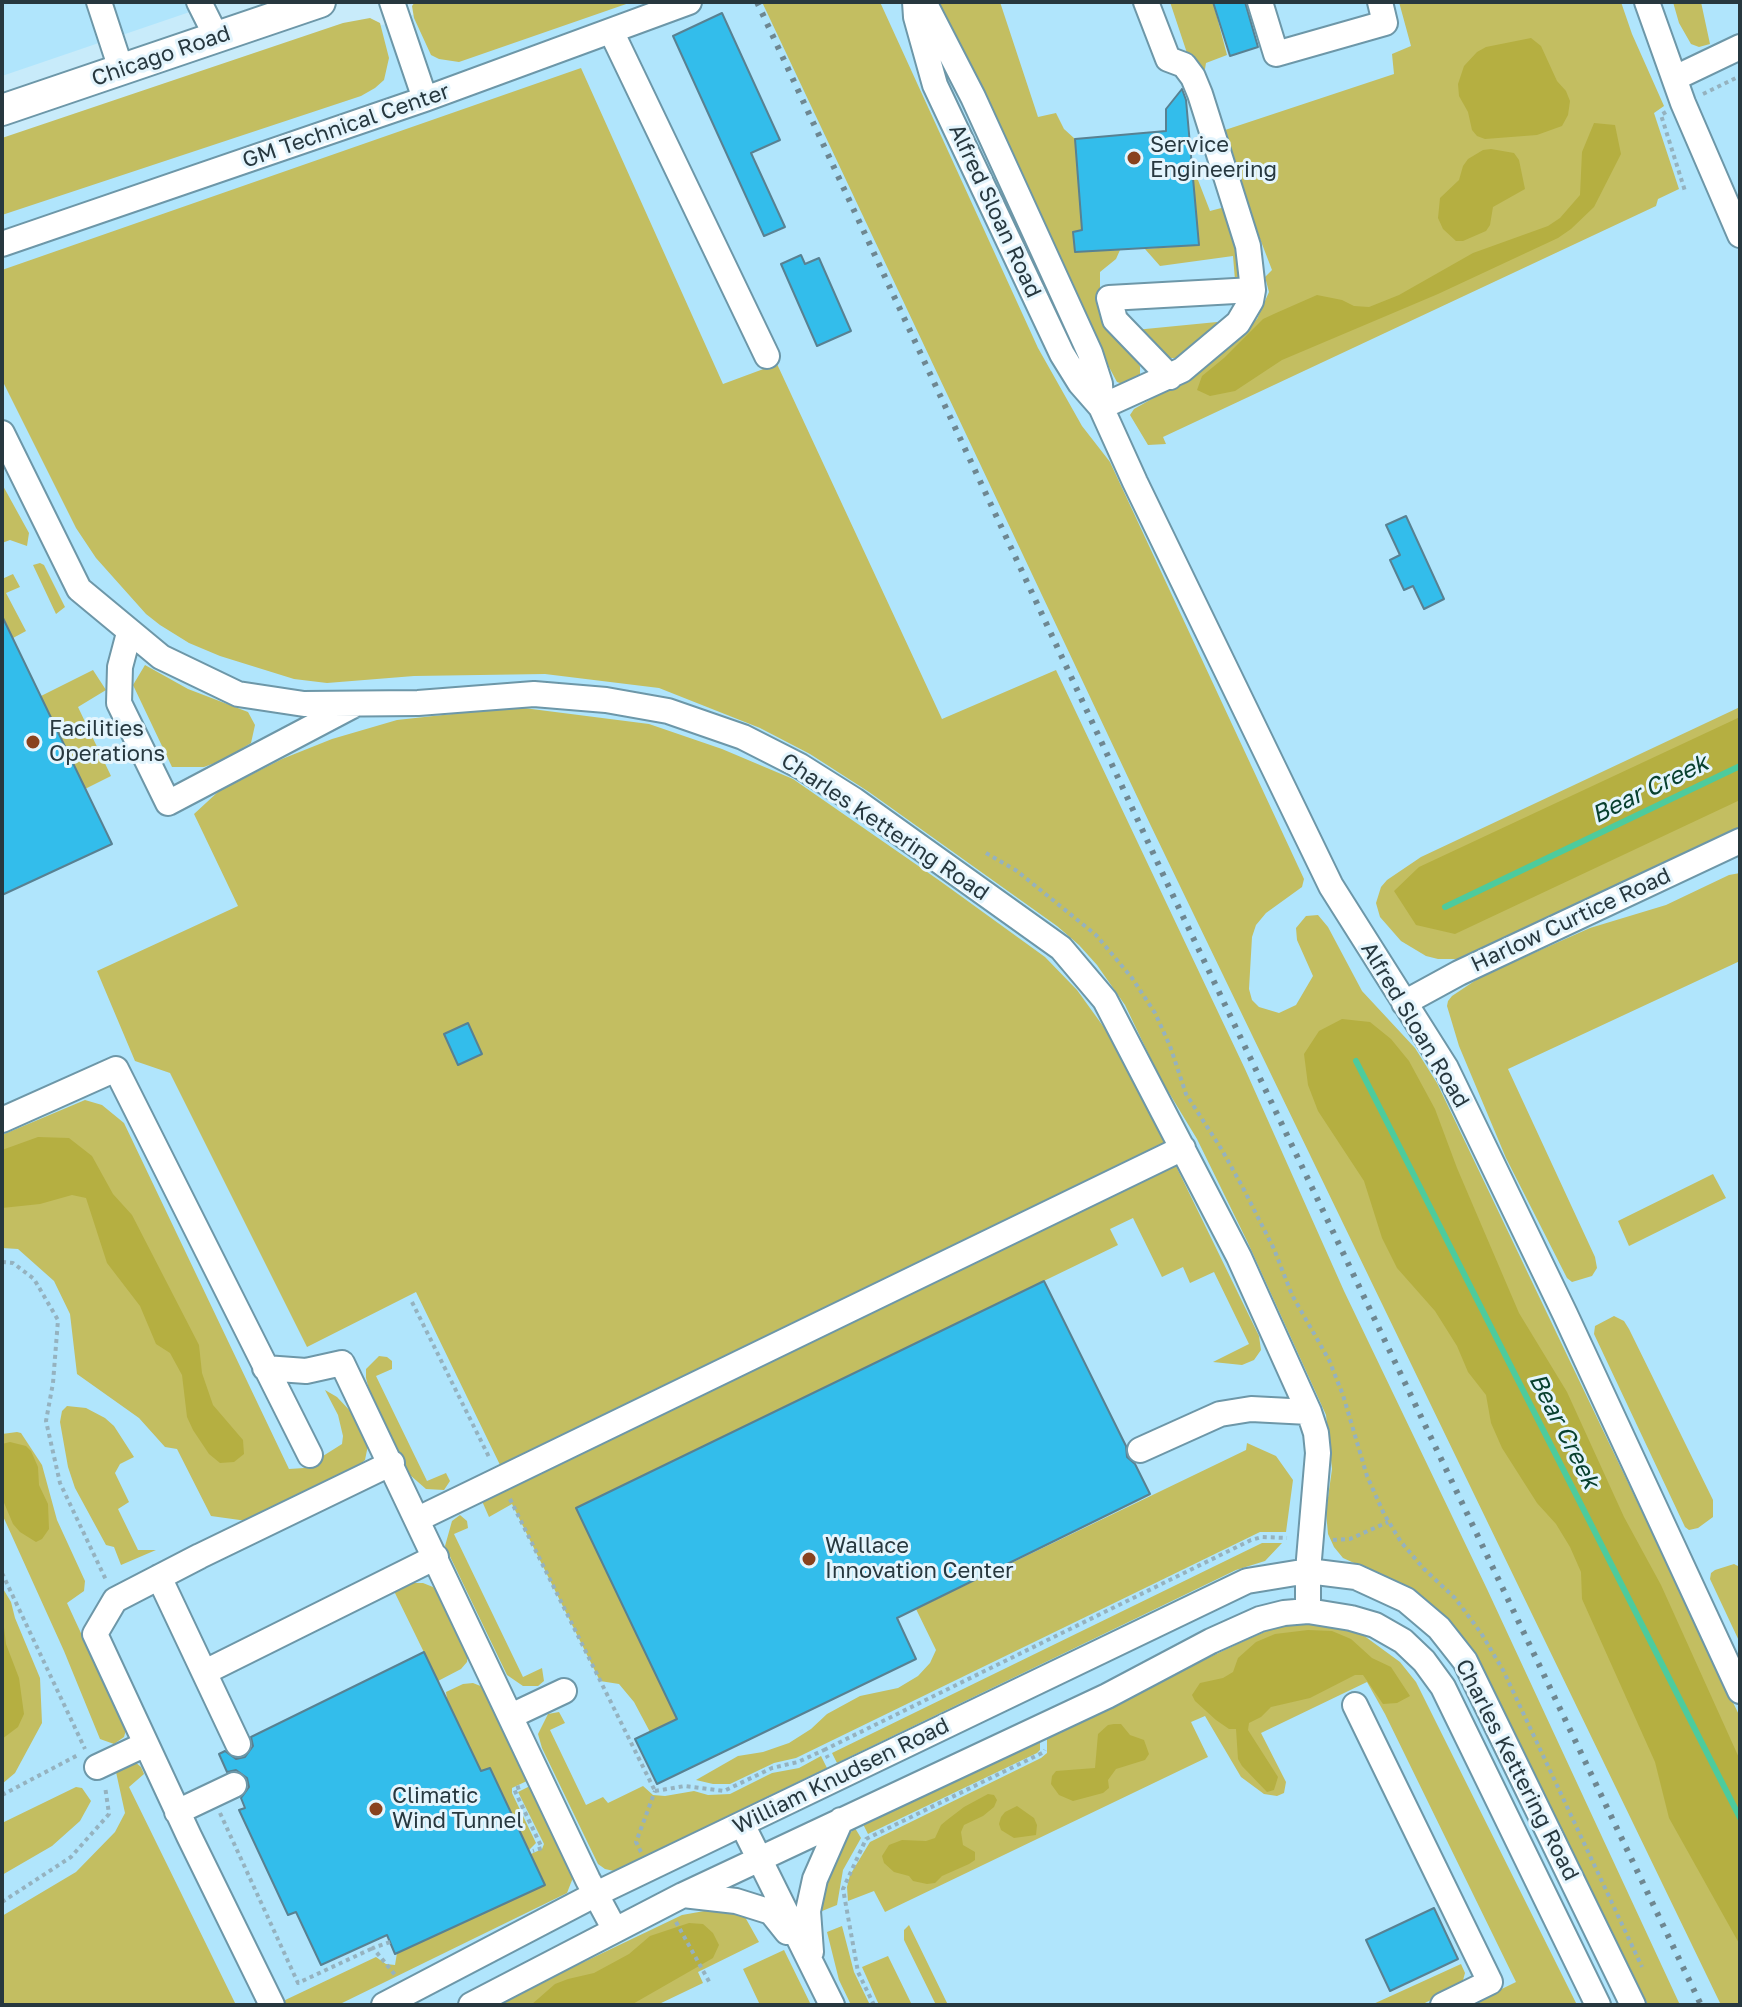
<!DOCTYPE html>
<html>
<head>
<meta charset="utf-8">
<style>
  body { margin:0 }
  #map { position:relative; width:1742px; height:2007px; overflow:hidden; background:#c8ebfa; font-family:"Golos Text",sans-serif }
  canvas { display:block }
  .frame { position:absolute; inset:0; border:4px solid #27383f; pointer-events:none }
</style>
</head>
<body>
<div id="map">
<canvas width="1742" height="2007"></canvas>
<div class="frame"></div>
</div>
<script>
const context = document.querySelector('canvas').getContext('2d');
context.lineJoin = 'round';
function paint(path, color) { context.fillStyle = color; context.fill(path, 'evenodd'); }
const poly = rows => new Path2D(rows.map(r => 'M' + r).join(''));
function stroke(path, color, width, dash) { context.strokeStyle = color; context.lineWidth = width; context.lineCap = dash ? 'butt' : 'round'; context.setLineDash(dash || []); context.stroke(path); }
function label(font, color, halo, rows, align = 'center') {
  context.font = font + ' "Golos Text",sans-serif'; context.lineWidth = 6; context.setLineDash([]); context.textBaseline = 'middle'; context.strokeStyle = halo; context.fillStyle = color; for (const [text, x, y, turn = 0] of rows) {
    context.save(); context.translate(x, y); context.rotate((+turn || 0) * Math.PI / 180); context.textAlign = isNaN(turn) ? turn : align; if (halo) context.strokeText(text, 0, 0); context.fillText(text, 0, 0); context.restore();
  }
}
const built = poly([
  [2,2,219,2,2,76],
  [451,2,1740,2,1740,2005,2,2005,2,152]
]);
const green = poly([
  [415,2,632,2,459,62,439,59,431,55,414,18,412,6],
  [762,2,880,2,1038,348,1082,426,1110,462,1304,879,1302,887,1266,913,1256,925,1252,937,1249,989,1252,1000,1259,1007,1279,1013,1296,1005,1313,976,1297,940,1296,928,1306,916,1318,915,1328,927,1362,991,1415,1048,1437,1083,1740,1717,1740,2005,1721,2005,1150,824],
  [936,2,1000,2,1038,117,1056,113,1064,129,1075,139,1082,230,1073,232,1075,252,1120,250,1116,259,1100,272,1100,304,1110,330,1140,366,1140,375,1137,383,1126,385,1117,382,1062,279],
  [1170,2,1213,2,1227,55,1206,63,1205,69,1198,72,1189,59],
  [1399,2,1621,2,1632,34,1664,106,1654,113,1679,189,1658,199,1656,206,1163,437,1166,444,1148,445,1130,415,1134,409,1164,392,1257,319,1269,292,1265,277,1272,270,1219,132,1394,74,1392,54,1411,46],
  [1673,2,1701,2,1710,44,1699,47,1691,44,1679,23],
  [370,18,380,23,389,58,384,80,375,88,361,96,2,215,2,138,343,23],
  [581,68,723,384,777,364,942,719,1056,670,1245,1069,1344,1291,1487,1589,1680,2005,1648,2005,1496,1694,1477,1658,1454,1627,1428,1601,1407,1587,1343,1558,1334,1547,1328,1534,1326,1512,1332,1469,1326,1415,1248,1243,1197,1139,1160,1078,1125,1005,1097,965,1079,945,1057,926,869,792,810,754,760,728,659,688,545,674,414,676,327,683,294,679,220,656,189,643,160,625,146,614,96,558,76,528,2,380,2,270],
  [1193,177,1198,180,1210,211,1225,207,1241,254,1242,275,1239,280,1235,280,1233,256,1160,266,1145,249,1199,245],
  [1217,322,1218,326,1177,358,1166,358,1135,330],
  [2,484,29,533,27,546,10,540,2,543],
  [40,563,44,565,65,607,56,614,33,565],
  [13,574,20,587,6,593,26,631,13,638,2,615,2,579],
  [145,665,188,689,248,712,255,725,251,743,223,760,204,767,172,767,133,685],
  [93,670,106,690,78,707,111,776,85,789,41,696],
  [516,707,649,724,722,749,793,779,940,881,1045,957,1077,990,1108,1033,1167,1142,501,1467,416,1292,307,1347,170,1073,135,1061,97,971,238,906,194,814,219,791,282,759,332,739,397,720],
  [1740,707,1740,831,1479,954,1460,959,1438,959,1426,956,1401,941,1380,917,1376,903,1381,887,1387,880,1421,857],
  [1740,873,1740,961,1508,1069,1595,1257,1597,1268,1592,1276,1572,1282,1567,1278,1506,1158,1459,1046,1447,1006,1448,1001,1452,996,1482,976,1590,928,1666,905,1729,875],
  [85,1100,102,1105,124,1123,289,1469,304,1468,342,1444,343,1436,338,1415,325,1390,337,1397,353,1414,368,1445,365,1460,356,1468,247,1521,211,1516,177,1449,165,1447,139,1418,77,1374,70,1314,54,1281,18,1249,2,1248,2,1135],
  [1175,1164,1259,1336,1261,1350,1254,1360,1242,1365,1213,1362,1249,1344,1214,1272,1190,1283,1183,1267,1162,1277,1133,1218,1110,1229,1118,1245,576,1508,677,1719,650,1732,634,1702,619,1684,600,1681,512,1504,489,1517,482,1501],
  [1713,1174,1726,1198,1629,1246,1618,1221],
  [1614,1316,1624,1321,1629,1329,1713,1500,1713,1517,1698,1528,1689,1530,1685,1527,1594,1334,1595,1326],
  [379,1356,387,1357,392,1361,392,1369,376,1376,427,1481,446,1473,450,1481,444,1490,426,1489,410,1475,370,1393,366,1378,366,1369],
  [67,1406,86,1408,105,1418,114,1426,134,1457,120,1464,115,1473,129,1502,118,1509,138,1550,156,1550,121,1565,114,1547,106,1545,75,1488,68,1467,60,1422,62,1411],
  [17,1432,21,1433,42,1465,57,1520,85,1581,84,1591,67,1603,126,1730,124,1737,114,1744,100,1739,64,1651,2,1514,2,1434],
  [1247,1443,1276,1456,1293,1480,1286,1532,1260,1532,796,1758,774,1763,730,1784,713,1784,696,1780,738,1756,763,1752,789,1743,811,1729,827,1714,860,1696,898,1688,918,1676,930,1663,936,1650,916,1609,1246,1450],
  [460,1515,467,1521,468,1528,454,1534,523,1677,542,1668,544,1681,538,1686,523,1686,507,1675,445,1546,452,1521],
  [1262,1543,1282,1543,1265,1561,1236,1570,837,1763,832,1753],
  [1734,1564,1740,1567,1740,1643,1710,1579,1711,1573,1715,1570],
  [412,1583,423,1583,433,1587,440,1595,468,1653,467,1662,461,1669,438,1681,394,1591],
  [2,1587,11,1602,15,1618,40,1678,42,1723,15,1773,2,1784],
  [1305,1622,1327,1625,1363,1635,1400,1662,1416,1682,1577,2005,1469,2005,1516,1982,1385,1714,1367,1682,1261,1733,1286,1782,1284,1793,1277,1796,1264,1794,1241,1777,1205,1716,1191,1722,1208,1757,885,1912,874,1891,848,1901,847,1887,850,1875,870,1842,1041,1758,1047,1753,1047,1734,1246,1640,1281,1625],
  [473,1683,483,1687,529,1780,512,1788,512,1793,536,1843,529,1850,490,1768,481,1771,447,1699,446,1692,463,1684],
  [559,1712,565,1723,550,1730,586,1805,603,1797,608,1803,643,1786,653,1795,665,1796,694,1791,708,1795,730,1794,772,1773,799,1768,821,1756,827,1768,614,1871,605,1869,598,1864,542,1748,538,1734,548,1714],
  [1040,1738,1040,1750,1037,1753,868,1834,863,1824],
  [135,1762,141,1767,144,1774,129,1787,236,2005,2,2005,2,1916,76,1872,115,1832,125,1813,116,1772],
  [532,1785,574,1875,567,1893,338,2005,283,2005,281,2002,376,1957,386,1964,395,1965,397,1953,545,1885,531,1854,542,1849,544,1844,518,1792],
  [76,1787,82,1788,91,1801,80,1821,52,1846,2,1875,2,1823],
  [855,1828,861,1838,843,1870,837,1905,822,1911,820,1896,842,1841],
  [721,1908,745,1917,759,1942,698,1972,703,1983,657,2005,494,2005,682,1915],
  [909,1925,948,2005,936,2005,904,1940,904,1930],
  [842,1926,854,1972,870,2005,851,2005,839,1980,827,1932],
  [784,1950,811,2005,760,2005,743,1969],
  [888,1956,912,2005,879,2005,862,1967],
  [1461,1964,1465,1973,1462,1984,1421,2005,1371,2005]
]);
const forest = poly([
  [1531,38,1541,46,1557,81,1566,91,1570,101,1568,115,1562,126,1537,135,1485,139,1477,136,1472,130,1468,112,1459,96,1458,84,1464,66,1477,52,1486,47],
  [1594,123,1615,125,1621,154,1594,207,1571,229,1558,238,1438,294,1282,360,1235,391,1210,396,1197,390,1202,376,1224,358,1263,319,1276,313,1317,295,1342,300,1354,306,1369,307,1399,295,1473,253,1548,226,1560,218,1580,195,1582,152],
  [1491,149,1514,153,1519,160,1525,189,1493,207,1490,225,1486,231,1463,241,1456,241,1443,229,1438,218,1440,198,1459,180,1463,166,1468,159,1483,150],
  [1740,717,1740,800,1455,934,1416,925,1394,891,1419,867],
  [1342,1019,1370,1022,1391,1039,1409,1061,1435,1109,1457,1168,1519,1313,1567,1392,1624,1517,1661,1585,1740,1760,1740,1945,1669,1818,1655,1762,1582,1599,1581,1572,1570,1547,1556,1524,1537,1503,1502,1448,1491,1423,1486,1395,1468,1372,1457,1346,1435,1311,1397,1268,1382,1238,1364,1181,1318,1111,1308,1085,1304,1054,1319,1031],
  [38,1137,69,1138,92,1156,113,1194,132,1215,199,1345,202,1373,213,1405,243,1440,244,1454,234,1462,220,1463,209,1454,193,1430,187,1417,182,1375,170,1353,156,1344,140,1306,107,1263,86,1198,72,1195,40,1204,2,1208,2,1150],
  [10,1442,26,1446,31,1451,38,1467,39,1485,48,1504,49,1529,42,1539,36,1542,20,1532,13,1524,2,1498,2,1444],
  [2,1611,6,1644,19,1678,24,1714,18,1727,2,1739],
  [1308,1630,1332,1631,1351,1639,1372,1658,1391,1667,1410,1696,1397,1703,1383,1704,1363,1675,1355,1675,1310,1698,1271,1707,1261,1717,1249,1723,1248,1730,1278,1777,1274,1790,1267,1792,1242,1766,1238,1759,1236,1729,1229,1729,1216,1720,1195,1701,1192,1695,1200,1683,1223,1678,1233,1672,1238,1658,1256,1642,1275,1634],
  [1114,1724,1121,1724,1130,1735,1144,1740,1149,1754,1145,1760,1116,1769,1108,1780,1109,1788,1103,1793,1073,1801,1059,1795,1051,1784,1052,1776,1056,1771,1095,1768,1098,1734,1108,1725],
  [988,1794,994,1795,997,1800,994,1807,983,1816,964,1825,961,1832,963,1845,975,1852,975,1860,969,1864,942,1876,935,1883,927,1884,913,1881,909,1876,894,1872,884,1863,882,1856,889,1845,902,1840,926,1841,935,1838,941,1825,947,1820,964,1807],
  [1017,1806,1034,1818,1037,1825,1036,1835,1014,1838,1001,1830,999,1824,1001,1817,1005,1812],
  [689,1923,703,1924,713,1933,719,1945,713,1958,631,2005,531,2005,555,1984,568,1979,594,1973,629,1954,650,1936]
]);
const stream = poly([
  [1445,907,1740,766],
  [1356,1061,1740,1818]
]);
const building = poly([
  [1213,2,1245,2,1258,47,1230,56,1213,2],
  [722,13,780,140,751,153,785,227,764,236,673,36,722,13],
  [1182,89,1186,100,1199,245,1075,252,1073,232,1082,230,1075,139,1166,131,1166,109,1182,89],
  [801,255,805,264,819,258,851,331,817,346,781,264,801,255],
  [1406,516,1444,599,1424,609,1413,586,1404,590,1390,560,1400,555,1386,525,1406,516],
  [2,616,112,844,2,895,2,616],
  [468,1023,482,1054,458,1065,444,1034,468,1023],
  [1044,1281,1126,1446,1127,1457,1135,1464,1150,1494,897,1618,916,1659,657,1784,635,1739,677,1719,576,1508,1044,1281],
  [424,1652,481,1771,490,1768,545,1885,395,1954,387,1935,321,1965,296,1912,288,1915,239,1810,245,1808,241,1798,249,1787,247,1778,236,1770,227,1772,219,1754,225,1751,236,1759,245,1757,253,1746,251,1737,424,1652],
  [1434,1908,1458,1959,1390,1991,1366,1940,1434,1908]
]);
const path = poly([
  [1703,94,1740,76],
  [1666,112,1661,115,1685,191],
  [986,853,1017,871,1096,935,1132,978,1155,1013,1170,1046,1186,1094,1222,1150,1242,1186,1274,1249,1292,1295,1329,1360,1343,1395,1367,1476,1384,1514,1401,1542,1424,1569,1455,1598,1481,1633,1503,1670,1642,1967],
  [2,1262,13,1263,34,1279,58,1320,53,1383,46,1421,60,1483,106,1580],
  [412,1302,490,1459],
  [510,1499,655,1791],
  [1333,1540,1350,1539,1388,1522],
  [2,1573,85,1749],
  [824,1750,1251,1540,1262,1537,1287,1538],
  [520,1787,514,1789,542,1848,533,1851],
  [655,1791,685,1786,724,1791,772,1768,798,1762,824,1750,828,1758],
  [2,1795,78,1755],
  [220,1813,298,1983,373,1948],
  [641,1852,636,1842,655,1791],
  [2,1902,71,1857,109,1814,105,1786],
  [676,1922,711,1985],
  [390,1942,373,1948,396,1976],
  [874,2005,858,1972,843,1889,866,1839,1044,1752,1045,1750]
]);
const minor = poly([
  [99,2,121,69],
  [199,2,216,36],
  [392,2,425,99],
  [915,2,916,17,935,85,1062,354,1080,383,1101,407,1135,482,1331,886,1446,1068,1565,1314,1740,1691],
  [924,2,973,97,1090,353,1100,384,1101,407],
  [1260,2,1276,54,1385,23,1380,2],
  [1647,2,1683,103,1740,235],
  [611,31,767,356],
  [1675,78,1740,47],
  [2,244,425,99,689,2],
  [1170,377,1115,320,1109,298,1253,290],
  [1101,407,1182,370,1238,323,1251,301,1253,290,1248,246,1200,94,1193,77,1184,65,1168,59,1146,2],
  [2,433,79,589,161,657,238,694,304,704,418,703,534,694,606,700,668,711,743,737,800,766,854,800,1061,948,1105,1000,1239,1257,1309,1412,1316,1433,1318,1453,1308,1571,1308,1611],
  [129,633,120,667,119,703,168,803,354,705],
  [1404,1003,1459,973,1740,841],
  [2,1120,116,1069,310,1455],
  [265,1368,306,1371,342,1363,588,1880,615,1930],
  [1140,1450,1220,1414,1251,1409,1309,1412],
  [418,1519,1183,1148],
  [159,1577,238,1744],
  [205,1672,436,1557],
  [1355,1705,1490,1982,1443,2005],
  [511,1716,564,1691],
  [97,1767,146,1744],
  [177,1812,234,1785],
  [742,1824,832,2005],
  [683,1895,736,1901,771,1912,787,1932],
  [811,1952,808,1911,815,1879,841,1820],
  [272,2005,189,1836,95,1634,115,1600,200,1556,392,1463],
  [384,2005,596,1894,1247,1581,1308,1571,1356,1577,1406,1600,1439,1628,1465,1661,1633,2005],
  [471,2005,683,1895,1107,1696,1211,1641,1260,1619,1284,1613,1308,1611,1351,1618,1375,1625,1403,1641,1424,1661,1443,1687,1598,2005]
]);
const major = poly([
  [2,110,320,2]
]);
const rail = poly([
  [757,2,1168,885,1701,2005]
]);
const markers = [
  [1134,158,8,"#89421e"],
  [33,742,8,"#89421e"],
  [809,1559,8,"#89421e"],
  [376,1809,8,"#89421e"]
];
const streetNames = [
  ["Chicago Road",161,56,-19],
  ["GM Technical Center",346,126,-19],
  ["Alfred Sloan Road",995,211,65],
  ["Charles Kettering Road",885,827,34],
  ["Harlow Curtice Road",1571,920,-25],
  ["Alfred Sloan Road",1415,1025,59],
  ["Charles Kettering Road",1517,1770,63],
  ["William Knudsen Road",841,1776,-26]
];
const poiNames = [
  ["Service",1150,145],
  ["Engineering",1150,170],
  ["Facilities",49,729],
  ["Operations",49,754],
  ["Wallace",825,1546],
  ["Innovation Center",825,1571],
  ["Climatic",392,1796],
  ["Wind Tunnel",392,1821]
];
const waterNames = [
  ["Bear Creek",1650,789,-26],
  ["Bear Creek",1564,1431,63]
];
paint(built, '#b0e5fc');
paint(green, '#c3be61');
paint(forest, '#b5af41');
stroke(stream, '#4dcb9d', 6);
paint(building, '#33bdeb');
stroke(building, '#588192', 2);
stroke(minor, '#6d97a8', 28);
stroke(major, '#6d97a8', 34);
stroke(path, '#95b2bf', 4, [4, 4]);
stroke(minor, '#fff', 24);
stroke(major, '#fff', 30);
stroke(rail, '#6e8791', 6, [4, 8]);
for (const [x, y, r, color] of markers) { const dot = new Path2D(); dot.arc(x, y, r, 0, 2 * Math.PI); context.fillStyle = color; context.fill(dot); stroke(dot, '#e4f5fd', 3); }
label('22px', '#27383f', '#e4f5fd', streetNames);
label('22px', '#27383f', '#e4f5fd', poiNames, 'left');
label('italic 24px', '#09412f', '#e4f5fd', waterNames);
</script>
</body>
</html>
